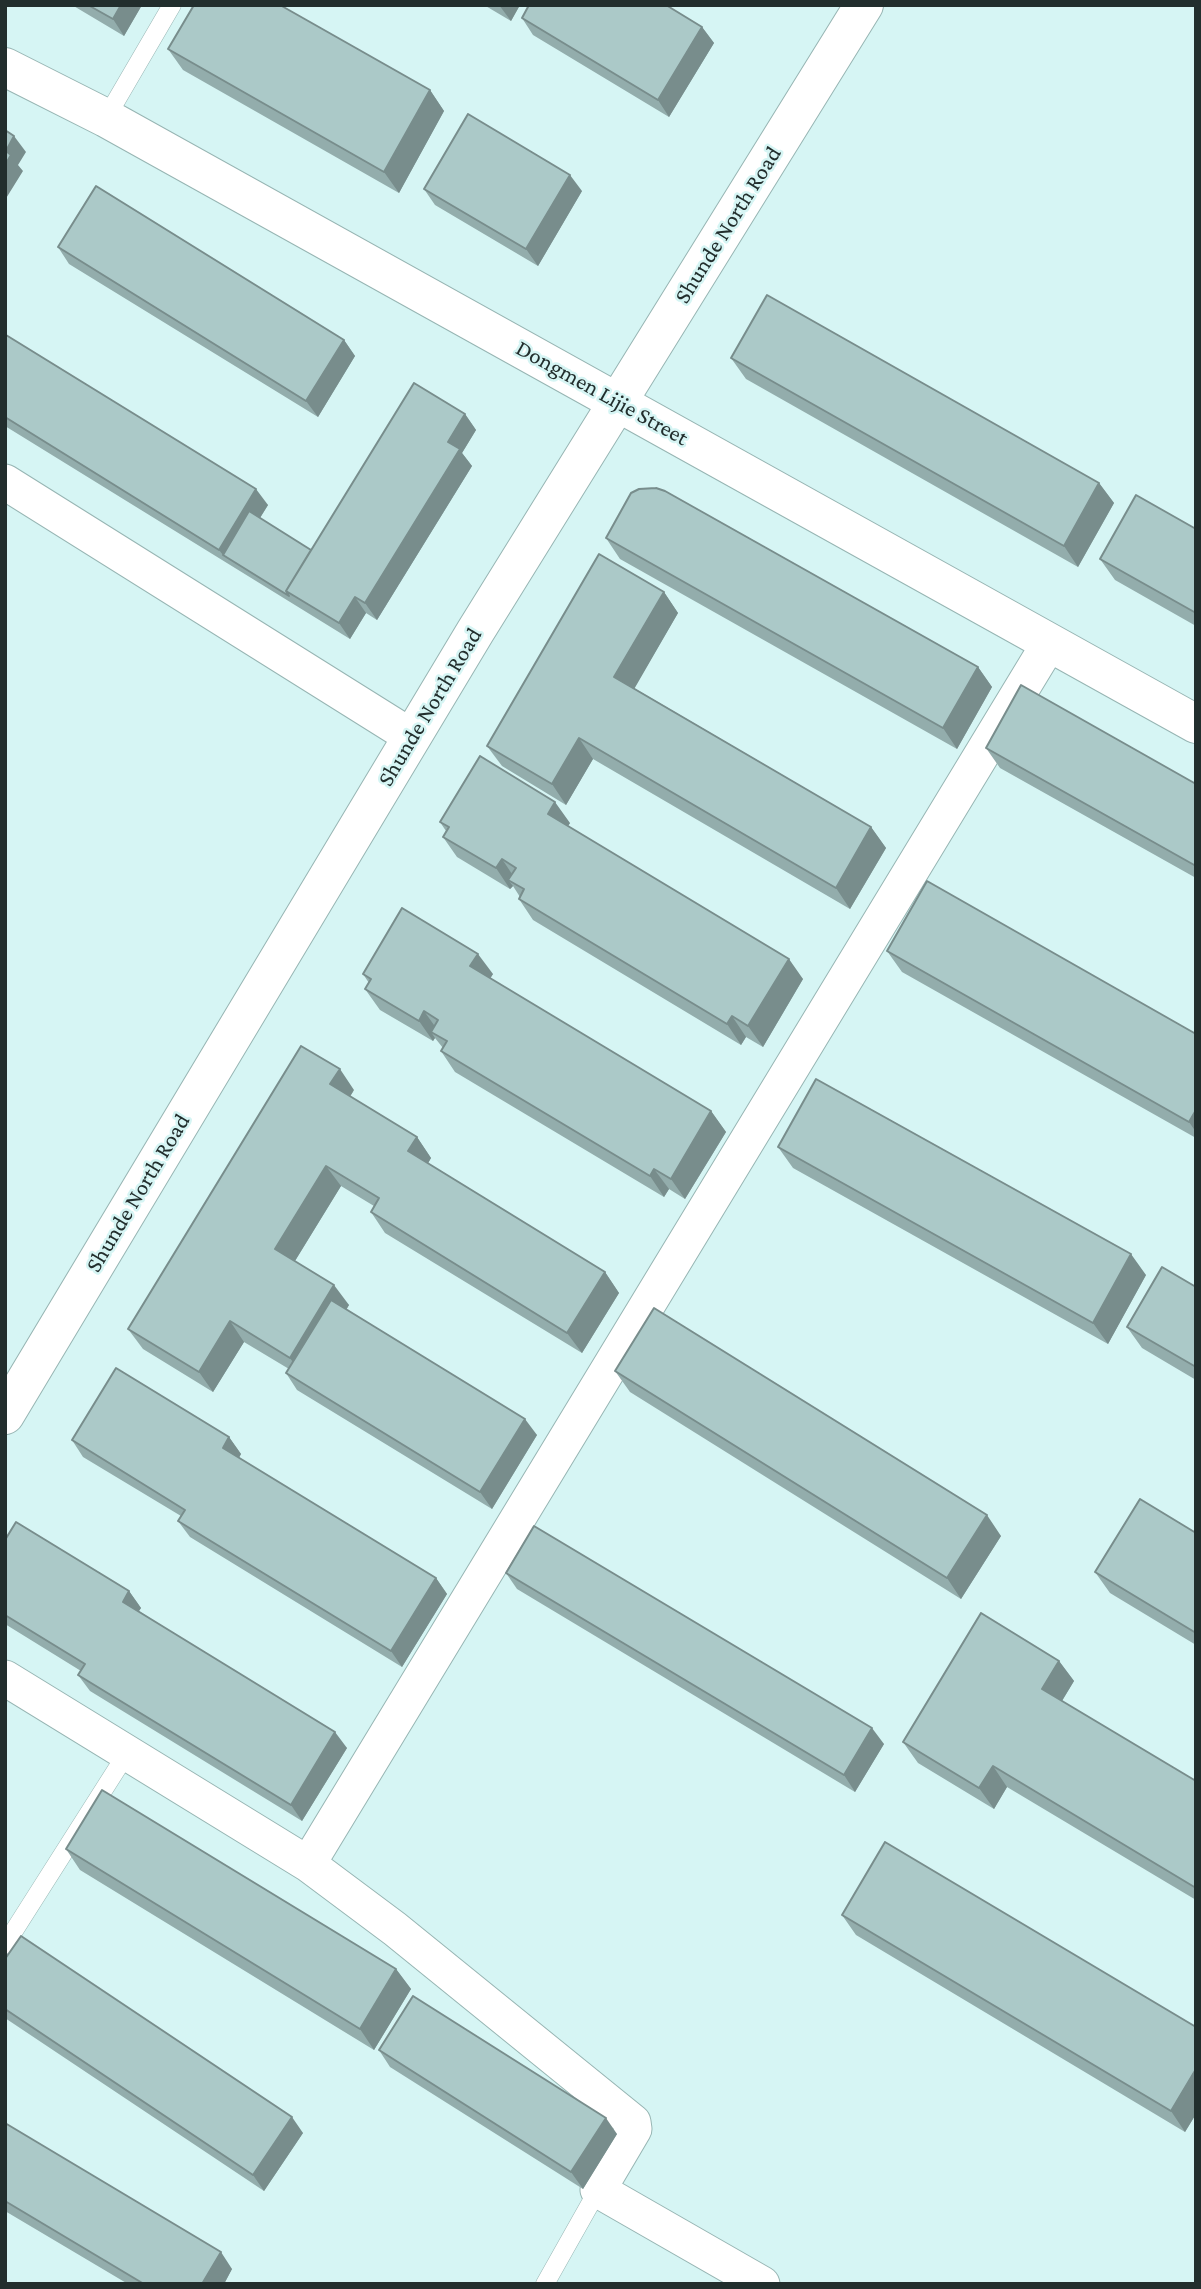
<!DOCTYPE html>
<html>
<head>
<meta charset="utf-8">
<style>
  body { margin:0 }
  #map { position:relative; width:1201px; height:2289px; overflow:hidden; background:#d6f5f4; font-family:"Crimson Pro",serif }
  canvas { display:block }
  .frame { position:absolute; inset:0; border:7px solid #222e2d; pointer-events:none }
</style>
</head>
<body>
<div id="map">
<canvas width="1201" height="2289"></canvas>
<div class="frame"></div>
</div>
<script>
const context = document.querySelector('canvas').getContext('2d');
context.lineJoin = 'round';
const poly = rows => new Path2D(rows.map(r => 'M' + r).join(''));
function stroke(path, color, width, dash) { context.strokeStyle = color; context.lineWidth = width; context.lineCap = dash ? 'butt' : 'round'; context.setLineDash(dash || []); context.stroke(path); }
function paint(path, color) { context.fillStyle = color; context.fill(path, 'evenodd'); }
function label(font, color, halo, rows, align = 'center') {
  context.font = font + ' "Crimson Pro",serif'; context.lineWidth = 5; context.setLineDash([]); context.textBaseline = 'middle'; context.strokeStyle = halo; context.fillStyle = color; for (const [text, x, y, turn = 0] of rows) {
    context.save(); context.translate(x, y); context.rotate((+turn || 0) * Math.PI / 180); context.textAlign = isNaN(turn) ? turn : align; if (halo) context.strokeText(text, 0, 0); context.fillText(text, 0, 0); context.restore();
  }
}
const lane = poly([
  [106,118,172,5],
  [5,1945,127,1753],
  [545,2284,598,2190]
]);
const street = poly([
  [5,482,412,737],
  [5,1678,308,1864,395,1929,633,2122,634,2129,598,2190,762,2284],
  [308,1864,1050,642]
]);
const secondary = poly([
  [5,67,106,118,1196,724],
  [5,1415,475,632,864,5]
]);
const wall = poly([
  [72,5,142,5,124,36],
  [484,5,520,5,511,21],
  [522,18,702,27,714,43,669,117,533,35],
  [168,49,430,90,444,111,399,193,183,70],
  [424,189,582,191,538,266,435,205],
  [58,247,344,340,355,356,318,417,69,264],
  [6,335,268,505,260,518,311,550,465,414,476,430,462,453,472,466,377,620,366,613,350,639,5,426],
  [731,358,1099,483,1114,503,1078,567,746,379],
  [1196,529,1196,626,1115,580,1100,559],
  [606,538,978,667,992,687,957,749,620,559],
  [664,592,678,613,634,688,871,827,886,848,850,909,593,759,566,805,502,766,487,746],
  [986,748,1196,784,1196,878,1000,768],
  [440,822,570,823,568,826,803,979,763,1047,746,1037,741,1045,533,920,519,899,520,897,513,886,510,889,457,857,443,837,446,831],
  [887,951,1196,1034,1196,1138,902,972],
  [363,974,493,974,490,978,711,1111,726,1132,685,1199,669,1189,664,1197,455,1072,441,1051,443,1048,435,1038,433,1041,380,1010,365,989,369,983],
  [354,1090,350,1096,417,1137,431,1158,428,1163,605,1272,619,1293,582,1353,385,1233,371,1212,374,1206,341,1186,295,1261,349,1305,346,1310,537,1435,492,1509,297,1390,286,1373,289,1369,244,1342,213,1392,143,1349,128,1329],
  [778,1147,1146,1275,1108,1344,793,1168],
  [1196,1287,1196,1380,1142,1348,1127,1327],
  [615,1371,1001,1536,961,1599,630,1392],
  [229,1437,241,1454,239,1458,436,1578,447,1594,402,1667,190,1537,178,1521,181,1516,83,1457,72,1440],
  [1196,1533,1196,1645,1110,1593,1095,1572],
  [5,1540,129,1591,141,1608,139,1611,347,1748,302,1821,90,1691,78,1675,81,1671,5,1624],
  [506,1573,884,1744,855,1792,517,1589],
  [1059,1661,1074,1681,1062,1701,1196,1781,1196,1900,1007,1787,994,1809,918,1763,903,1742],
  [66,1849,396,1969,411,1989,374,2050,80,1870],
  [842,1915,1196,2027,1196,2114,1185,2132,856,1935],
  [5,1959,303,2133,264,2191,5,2018],
  [379,2050,617,2134,583,2189,390,2067],
  [5,2123,232,2269,224,2284,128,2284,5,2211]
]);
const shadedWall = poly([
  [121,5,142,5,124,36,113,19],
  [499,5,520,5,511,21],
  [702,27,714,43,669,117,658,100],
  [430,90,444,111,399,193,384,172],
  [14,136,26,152,18,165,23,171,5,200,6,151],
  [570,175,582,191,538,266,526,249],
  [344,340,355,356,318,417,306,401],
  [465,414,476,430,462,453,472,466,377,620,365,603,448,442],
  [1099,483,1114,503,1078,567,1064,546],
  [256,489,268,505,233,561,223,555,219,550],
  [664,592,678,613,629,698,614,677],
  [355,597,366,613,350,639,339,623],
  [978,667,992,687,957,749,943,728],
  [579,738,593,759,566,805,552,784],
  [555,802,570,823,562,835,548,814],
  [871,827,886,848,850,909,836,888],
  [502,859,516,880,508,880,513,886,510,889,496,868],
  [478,954,493,974,485,987,470,966],
  [789,959,803,979,763,1047,748,1026],
  [424,1011,439,1032,431,1032,435,1038,433,1041,419,1021],
  [732,1016,746,1037,741,1045,727,1024],
  [340,1069,354,1090,345,1105,330,1084],
  [1196,1110,1196,1132,1189,1122],
  [711,1111,726,1132,685,1199,671,1179],
  [417,1137,431,1158,423,1172,408,1151],
  [326,1166,341,1186,290,1269,275,1249],
  [654,1169,669,1189,664,1197,650,1176],
  [1131,1254,1146,1275,1108,1344,1093,1323],
  [605,1272,619,1293,582,1353,567,1333],
  [334,1285,349,1305,304,1378,290,1358],
  [230,1321,244,1342,213,1392,199,1372],
  [525,1419,537,1435,492,1509,480,1492],
  [229,1437,241,1454,235,1464,223,1448],
  [987,1515,1001,1536,961,1599,947,1578],
  [436,1578,447,1594,402,1667,391,1651],
  [129,1591,141,1608,134,1618,123,1602],
  [1059,1661,1074,1681,1057,1709,1042,1689],
  [872,1728,884,1744,855,1792,844,1775],
  [335,1732,347,1748,302,1821,291,1805],
  [993,1766,1007,1787,994,1809,979,1788],
  [396,1969,411,1989,374,2050,360,2029],
  [1196,2069,1196,2114,1185,2132,1171,2111],
  [292,2117,303,2133,264,2191,253,2175],
  [606,2118,617,2134,583,2189,571,2172],
  [221,2252,232,2269,224,2284,202,2284]
]);
const building = poly([
  [88,5,121,5,113,19,88,5],
  [194,5,280,5,430,90,384,172,168,49,194,5],
  [529,5,666,5,702,27,658,100,522,18,529,5],
  [468,114,570,175,526,249,424,189,468,114],
  [5,130,14,136,6,151,11,155,5,165,5,130],
  [96,186,344,340,306,401,58,247,96,186],
  [767,295,1099,483,1064,546,731,358,767,295],
  [6,335,256,489,219,550,5,417,6,335],
  [414,383,465,414,448,442,460,449,365,603,355,597,339,623,286,591,414,383],
  [656,488,665,491,978,667,943,728,606,538,631,493,639,489,656,488],
  [1136,495,1196,529,1196,613,1100,559,1136,495],
  [249,511,311,550,286,591,289,596,223,555,249,511],
  [599,554,664,592,614,677,871,827,836,888,579,738,552,784,487,746,599,554],
  [1021,685,1196,784,1196,866,986,748,1021,685],
  [480,756,555,802,548,814,789,959,748,1026,732,1016,727,1024,519,899,524,889,508,880,516,868,502,859,496,868,443,837,449,827,440,822,480,756],
  [927,881,1196,1034,1196,1110,1189,1122,887,951,927,881],
  [402,908,478,954,470,966,711,1111,671,1179,654,1169,650,1176,441,1051,447,1041,431,1032,438,1020,424,1011,419,1021,365,989,371,979,363,974,402,908],
  [301,1046,340,1069,330,1084,417,1137,408,1151,605,1272,567,1333,371,1212,379,1198,326,1166,275,1249,334,1285,290,1358,230,1321,199,1372,128,1329,301,1046],
  [816,1079,1131,1254,1093,1323,778,1147,816,1079],
  [1162,1267,1196,1287,1196,1367,1127,1327,1162,1267],
  [331,1300,525,1419,480,1492,286,1373,331,1300],
  [654,1308,987,1515,947,1578,615,1371,654,1308],
  [116,1368,229,1437,223,1448,436,1578,391,1651,178,1521,185,1510,72,1440,116,1368],
  [1140,1499,1196,1533,1196,1633,1095,1572,1140,1499],
  [16,1522,129,1591,123,1602,335,1732,291,1805,78,1675,85,1664,5,1615,5,1540,16,1522],
  [534,1526,872,1728,844,1775,506,1573,534,1526],
  [981,1613,1059,1661,1042,1689,1196,1781,1196,1888,993,1766,979,1788,903,1742,981,1613],
  [102,1790,396,1969,360,2029,66,1849,102,1790],
  [885,1842,1196,2027,1196,2069,1171,2111,842,1915,885,1842],
  [21,1936,292,2117,253,2175,5,2009,5,1959,21,1936],
  [413,1996,606,2118,571,2172,379,2050,413,1996],
  [5,2123,221,2252,202,2284,144,2284,5,2201,5,2123]
]);
const streetNames = [
  ["Shunde North Road",728,225,-58],
  ["Dongmen Lijie Street",602,393,29],
  ["Shunde North Road",430,707,-59],
  ["Shunde North Road",138,1193,-59]
];
stroke(lane, '#97b5b3', 19);
stroke(street, '#97b5b3', 37);
stroke(secondary, '#97b5b3', 40);
stroke(lane, '#fff', 18);
stroke(street, '#fff', 35);
stroke(secondary, '#fff', 38);
paint(wall, '#93adac');
paint(shadedWall, '#788d8c');
paint(building, '#abc9c8');
stroke(building, '#788d8c', 2);
label('23px', '#222e2d', '#d6f5f4', streetNames);
</script>
</body>
</html>
